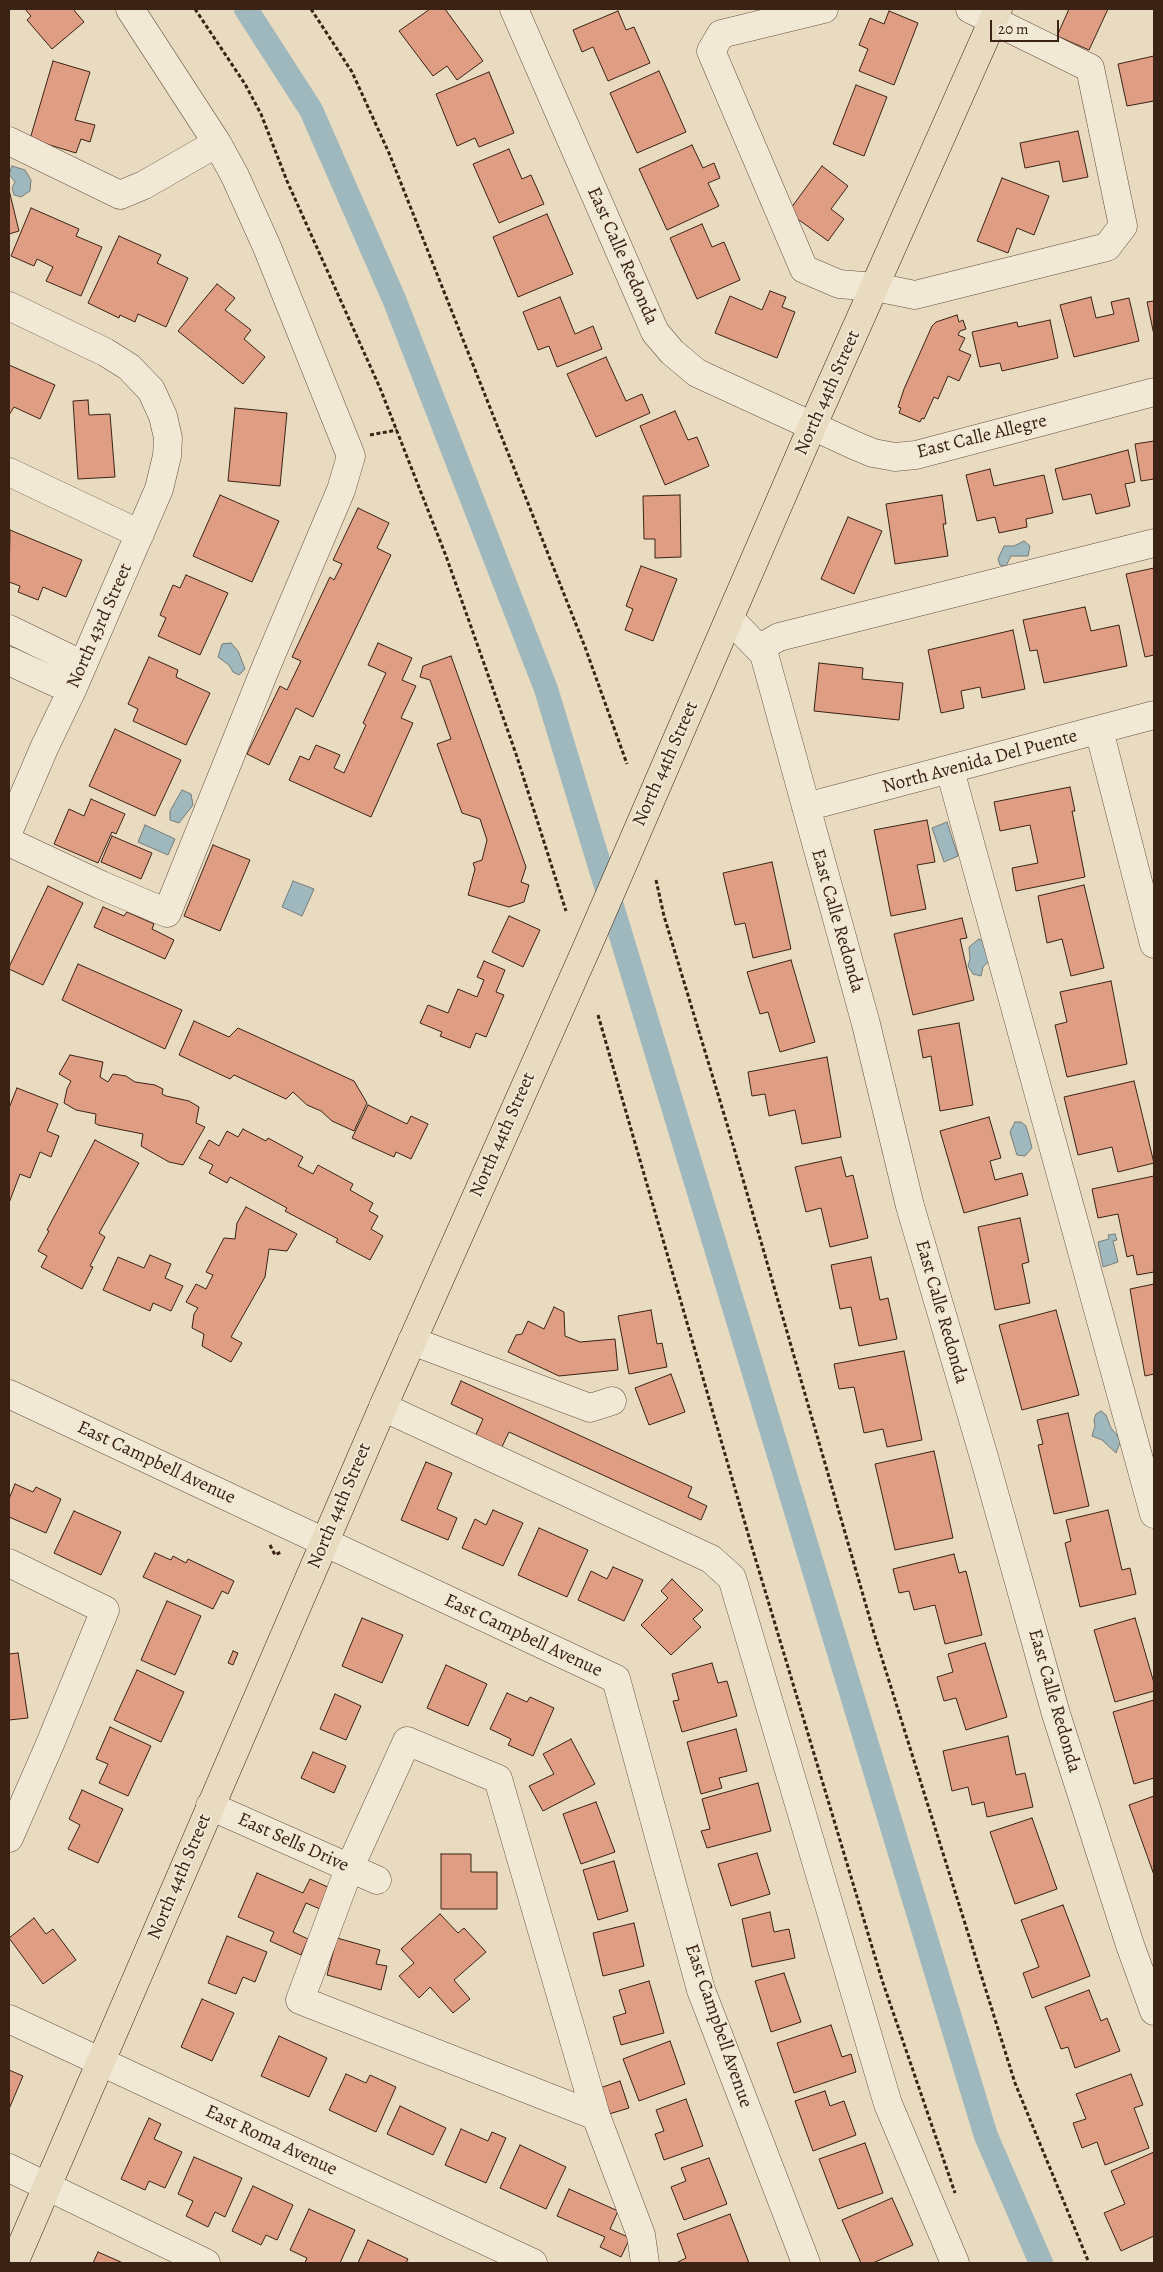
<!DOCTYPE html>
<html>
<head>
<meta charset="utf-8">
<style>
  body { margin:0 }
  #map { position:relative; width:1163px; height:2272px; overflow:hidden; background:#e9dbbf; font-family:Alegreya,serif }
  canvas { display:block }
  .frame { position:absolute; inset:0; border:10px solid #3a2215; pointer-events:none }
  .scale { position:absolute; left:990px; top:20px; width:69px; height:22px; box-sizing:border-box; border:2px solid #3a2215; border-top:0; padding-left:6px; font-size:15px; line-height:18px; white-space:nowrap; color:#3a2215; -webkit-text-stroke:4px #f1e8d5; paint-order:stroke }
</style>
</head>
<body>
<div id="map">
<canvas width="1163" height="2272"></canvas>
<div class="frame"></div>
<div class="scale">20 m</div>
</div>
<script>
const context = document.querySelector('canvas').getContext('2d');
context.lineJoin = 'round';
function paint(path, color) { context.fillStyle = color; context.fill(path, 'evenodd'); }
const poly = rows => new Path2D(rows.map(r => 'M' + r).join(''));
function stroke(path, color, width, dash) { context.strokeStyle = color; context.lineWidth = width; context.lineCap = dash ? 'butt' : 'round'; context.setLineDash(dash || []); context.stroke(path); }
function label(font, color, halo, rows, align = 'center') {
  context.font = font + ' Alegreya,serif'; context.lineWidth = 4; context.setLineDash([]); context.textBaseline = 'middle'; context.strokeStyle = halo; context.fillStyle = color; for (const [text, x, y, turn = 0] of rows) {
    context.save(); context.translate(x, y); context.rotate((+turn || 0) * Math.PI / 180); context.textAlign = isNaN(turn) ? turn : align; if (halo) context.strokeText(text, 0, 0); context.fillText(text, 0, 0); context.restore();
  }
}
const water = poly([
  [12,166,25,170,31,180,30,191,21,197,14,195,12,188,15,182,9,174,12,166],
  [1024,541,1030,546,1028,556,1011,556,1006,566,1000,565,998,559,1004,546,1014,546,1024,541],
  [231,643,238,651,245,669,239,675,233,672,229,665,218,657,222,644,231,643],
  [182,790,191,794,193,805,179,823,170,820,170,811,182,790],
  [947,822,958,856,944,862,932,828,947,822],
  [145,825,175,839,168,855,138,842,145,825],
  [293,881,314,889,302,916,282,907,293,881],
  [979,939,984,942,986,954,989,956,989,961,983,967,981,976,973,974,968,966,970,959,969,947,979,939],
  [1015,1122,1021,1122,1026,1126,1030,1140,1032,1148,1025,1156,1017,1155,1016,1152,1010,1132,1015,1122],
  [1115,1234,1117,1240,1113,1241,1118,1262,1103,1267,1098,1242,1109,1239,1108,1235,1115,1234],
  [1101,1411,1106,1415,1111,1428,1121,1440,1116,1453,1102,1440,1092,1436,1095,1426,1094,1420,1096,1414,1101,1411]
]);
const canal = poly([
  [246,9,311,110,394,299,546,689,986,2136,1041,2263]
]);
const building = poly([
  [25,9,73,9,84,22,52,49,27,20,31,16,25,9],
  [430,9,445,9,483,61,457,80,447,66,433,76,399,31,430,9],
  [1069,9,1108,9,1089,50,1057,36,1069,9],
  [618,11,626,30,634,27,650,63,608,81,593,47,582,52,573,30,618,11],
  [889,11,918,23,894,85,859,71,868,49,859,45,870,18,884,24,889,11],
  [1154,56,1154,101,1127,106,1118,64,1154,56],
  [53,61,90,72,75,120,95,125,90,142,81,139,76,153,30,139,53,61],
  [659,71,686,132,637,153,610,93,659,71],
  [489,72,514,133,479,147,475,138,457,146,436,94,489,72],
  [856,85,887,97,864,156,833,144,856,85],
  [1078,131,1088,177,1063,182,1059,161,1025,168,1020,143,1078,131],
  [692,145,703,168,714,163,720,178,708,183,719,206,667,230,639,169,692,145],
  [509,149,522,179,531,175,544,204,499,223,473,164,509,149],
  [822,166,848,186,831,209,844,219,828,241,788,212,822,166],
  [1002,178,1049,196,1034,235,1017,228,1008,253,977,241,1002,178],
  [9,190,19,231,9,234,9,190],
  [31,208,79,229,76,236,102,247,81,296,46,281,53,267,37,259,34,266,11,256,31,208],
  [547,214,573,274,518,297,493,237,547,214],
  [702,224,712,247,724,242,740,280,697,299,670,238,702,224],
  [119,236,161,255,157,263,188,278,166,327,138,314,135,322,120,315,119,318,88,303,119,236],
  [217,284,235,298,225,310,251,330,244,339,265,357,243,384,178,331,217,284],
  [770,291,786,297,782,307,795,312,777,358,715,333,730,296,762,310,770,291],
  [560,297,575,334,593,326,602,349,557,367,549,346,538,350,523,312,560,297],
  [1091,297,1096,318,1114,314,1111,302,1129,298,1139,341,1074,357,1060,305,1091,297],
  [1154,301,1154,335,1147,302,1154,301],
  [957,315,959,322,963,320,966,329,960,331,958,335,965,338,959,350,971,355,959,381,948,376,938,399,934,397,924,419,922,418,920,422,899,413,901,408,898,407,904,389,932,326,936,322,957,315],
  [1050,320,1058,358,1002,371,1000,363,980,367,972,332,1017,322,1018,327,1050,320],
  [606,357,626,401,642,394,650,413,596,437,567,374,606,357],
  [9,365,55,385,40,419,14,407,9,415,9,365],
  [88,400,89,415,110,414,115,477,78,479,73,401,88,400],
  [235,408,287,413,280,486,228,481,235,408],
  [675,411,688,440,697,437,709,466,665,485,640,426,675,411],
  [1154,441,1154,479,1141,481,1135,444,1154,441],
  [1128,450,1135,482,1125,484,1130,506,1096,514,1091,494,1063,500,1055,469,1128,450],
  [990,469,994,486,1044,475,1053,513,1026,519,1027,527,999,533,995,517,977,521,966,475,990,469],
  [220,495,279,521,252,582,193,556,220,495],
  [680,495,681,557,655,558,655,539,644,539,643,496,680,495],
  [942,495,946,524,943,524,948,556,895,564,886,504,942,495],
  [358,508,389,523,377,548,391,555,313,717,296,708,269,765,247,754,280,686,287,690,301,661,292,657,330,577,334,580,342,564,333,560,358,508],
  [848,517,882,531,854,594,821,579,848,517],
  [10,530,82,560,66,597,43,587,38,600,18,592,20,586,9,582,10,530],
  [641,566,677,579,653,641,625,630,633,609,626,606,641,566],
  [1154,568,1154,655,1145,657,1126,574,1154,568],
  [186,575,228,593,200,655,158,636,166,618,160,615,173,585,180,588,186,575],
  [1085,607,1091,631,1119,625,1127,666,1044,683,1037,650,1030,651,1023,620,1085,607],
  [1013,630,1025,689,982,698,980,687,961,691,964,708,941,713,928,650,1013,630],
  [378,643,412,658,402,680,416,686,401,718,413,723,371,817,289,780,300,756,309,760,316,745,340,755,334,768,344,773,366,725,363,723,386,673,368,665,378,643],
  [451,656,526,867,521,882,529,885,524,902,509,907,468,895,475,869,473,863,482,860,487,840,480,819,462,813,437,744,451,739,430,680,420,677,423,666,451,656],
  [149,657,178,670,176,677,210,693,186,745,133,721,138,709,128,704,149,657],
  [819,663,863,668,862,679,903,683,899,720,814,711,819,663],
  [115,729,181,760,155,816,89,786,115,729],
  [1070,787,1075,811,1072,811,1085,877,1016,891,1012,868,1038,863,1030,825,1000,831,994,802,1070,787],
  [91,799,125,814,116,834,112,832,98,863,54,844,69,809,84,816,91,799],
  [927,820,935,862,917,865,926,909,891,916,874,830,927,820],
  [112,836,152,853,141,879,101,862,112,836],
  [213,845,250,860,220,931,184,916,213,845],
  [772,862,791,949,753,958,745,923,735,925,723,873,772,862],
  [1084,885,1104,968,1071,976,1062,939,1047,943,1038,896,1084,885],
  [48,886,83,903,43,985,9,969,9,967,48,886],
  [103,907,124,916,127,912,154,924,152,929,174,940,165,959,94,927,103,907],
  [509,916,540,930,523,967,492,952,509,916],
  [962,918,967,938,960,939,974,1000,913,1015,894,934,962,918],
  [791,960,815,1042,780,1052,768,1012,760,1014,747,972,791,960],
  [484,961,505,970,496,992,504,995,486,1037,476,1033,470,1048,440,1036,442,1032,420,1023,428,1005,448,1013,458,989,477,997,484,980,477,977,484,961],
  [78,964,182,1010,165,1049,62,1000,78,964],
  [1111,981,1127,1064,1067,1077,1055,1025,1067,1022,1060,992,1111,981],
  [194,1021,229,1037,238,1028,354,1081,367,1103,354,1131,332,1121,321,1111,307,1105,293,1092,286,1099,234,1075,230,1079,179,1055,194,1021],
  [959,1023,973,1105,940,1111,931,1056,923,1058,918,1030,959,1023],
  [70,1055,103,1062,100,1077,108,1082,113,1074,126,1076,135,1082,155,1085,163,1089,162,1094,166,1096,189,1101,199,1107,196,1123,205,1127,183,1165,169,1162,141,1146,143,1134,98,1125,95,1123,96,1114,76,1110,64,1103,67,1089,71,1081,59,1074,70,1055],
  [827,1057,841,1137,802,1144,795,1110,769,1116,765,1094,752,1096,748,1072,827,1057],
  [1134,1081,1154,1163,1118,1172,1112,1147,1078,1155,1064,1097,1134,1081],
  [17,1088,58,1104,47,1131,59,1136,51,1157,40,1152,30,1178,20,1174,9,1203,9,1108,17,1088],
  [368,1105,407,1124,411,1116,428,1124,411,1159,396,1152,394,1157,352,1138,368,1105],
  [989,1117,1001,1158,990,1161,995,1180,1022,1173,1028,1195,964,1213,940,1131,989,1117],
  [243,1129,266,1141,268,1138,303,1157,298,1166,313,1174,318,1165,353,1184,350,1190,373,1203,369,1211,378,1216,371,1229,383,1236,370,1260,336,1242,338,1239,285,1211,287,1208,230,1177,227,1183,209,1173,213,1165,199,1158,209,1140,219,1146,227,1131,238,1137,243,1129],
  [95,1140,139,1163,99,1233,105,1237,90,1266,93,1267,82,1289,41,1267,47,1256,38,1251,49,1231,47,1230,95,1140],
  [841,1157,846,1177,853,1175,868,1238,830,1247,821,1208,806,1212,795,1167,841,1157],
  [1154,1176,1154,1272,1137,1275,1133,1255,1127,1257,1118,1214,1098,1218,1092,1189,1154,1176],
  [246,1207,297,1234,287,1251,269,1249,265,1277,231,1337,242,1343,231,1362,202,1346,204,1334,192,1328,194,1314,198,1308,186,1302,196,1284,206,1289,213,1275,206,1272,224,1238,235,1239,237,1223,246,1207],
  [1020,1218,1029,1262,1022,1264,1030,1303,995,1310,978,1227,1020,1218],
  [150,1255,171,1264,165,1278,183,1286,171,1311,153,1303,150,1311,103,1290,118,1257,144,1268,150,1255],
  [871,1257,880,1300,888,1298,897,1339,859,1346,851,1307,840,1309,831,1265,871,1257],
  [1154,1284,1154,1374,1145,1376,1130,1289,1154,1284],
  [554,1307,564,1312,565,1336,580,1342,615,1339,618,1370,559,1376,508,1352,516,1335,522,1334,528,1321,544,1329,554,1307],
  [651,1310,657,1344,662,1343,667,1367,629,1374,618,1316,651,1310],
  [1056,1310,1079,1395,1022,1410,999,1325,1056,1310],
  [904,1351,922,1440,887,1447,883,1429,864,1433,854,1387,839,1389,834,1364,904,1351],
  [671,1374,685,1412,649,1425,635,1388,671,1374],
  [461,1381,692,1487,688,1497,707,1506,701,1520,509,1432,500,1451,474,1439,483,1419,451,1404,461,1381],
  [1068,1413,1089,1506,1054,1514,1038,1445,1043,1444,1037,1420,1068,1413],
  [934,1451,953,1538,895,1550,875,1464,934,1451],
  [426,1462,452,1473,437,1509,457,1518,448,1540,401,1520,426,1462],
  [15,1484,33,1492,36,1487,61,1499,46,1533,9,1517,9,1499,15,1484],
  [493,1510,523,1523,503,1566,462,1548,475,1519,486,1525,493,1510],
  [1108,1510,1122,1570,1130,1568,1136,1594,1080,1607,1065,1543,1071,1541,1066,1520,1108,1510],
  [74,1511,121,1532,101,1575,54,1553,74,1511],
  [539,1528,588,1550,567,1597,518,1575,539,1528],
  [155,1553,171,1560,173,1556,186,1563,188,1559,234,1581,228,1594,222,1591,213,1609,143,1577,155,1553],
  [954,1554,959,1573,966,1571,982,1635,945,1644,935,1605,914,1610,909,1591,899,1593,893,1569,954,1554],
  [613,1567,643,1580,624,1621,578,1600,591,1571,607,1579,613,1567],
  [672,1579,703,1610,693,1619,701,1627,671,1655,641,1625,668,1598,661,1591,672,1579],
  [167,1601,201,1616,175,1675,141,1660,167,1601],
  [362,1618,403,1635,382,1683,342,1666,362,1618],
  [1135,1618,1154,1683,1154,1691,1115,1702,1094,1630,1135,1618],
  [985,1643,1007,1717,966,1730,956,1698,944,1701,937,1677,953,1672,948,1654,985,1643],
  [233,1651,238,1653,233,1665,228,1663,233,1651],
  [18,1653,28,1718,9,1720,9,1654,18,1653],
  [712,1663,718,1683,727,1681,737,1716,682,1732,673,1701,679,1700,672,1674,712,1663],
  [446,1665,487,1684,468,1726,427,1708,446,1665],
  [137,1670,184,1692,161,1742,114,1720,137,1670],
  [507,1693,527,1702,530,1697,554,1708,533,1756,508,1745,511,1739,490,1729,507,1693],
  [335,1694,361,1706,346,1740,320,1729,335,1694],
  [1154,1700,1154,1778,1134,1784,1113,1712,1154,1700],
  [110,1727,151,1746,128,1796,99,1783,108,1764,96,1759,110,1727],
  [736,1729,747,1771,719,1778,722,1788,701,1794,687,1742,736,1729],
  [1008,1736,1016,1775,1025,1773,1033,1807,987,1817,984,1802,972,1805,968,1787,952,1791,943,1751,1008,1736],
  [571,1739,595,1784,543,1811,529,1786,554,1774,543,1754,571,1739],
  [313,1752,346,1766,334,1793,301,1778,313,1752],
  [758,1783,771,1831,707,1848,701,1831,710,1829,702,1799,758,1783],
  [82,1790,123,1809,98,1863,68,1849,80,1825,69,1819,82,1790],
  [1154,1796,1154,1875,1129,1805,1154,1796],
  [596,1802,615,1852,581,1864,563,1814,596,1802],
  [1032,1818,1057,1889,1015,1904,990,1832,1032,1818],
  [757,1853,770,1894,731,1906,718,1864,757,1853],
  [441,1854,471,1854,471,1872,497,1872,497,1909,441,1909,441,1854],
  [614,1861,628,1911,598,1920,583,1870,614,1861],
  [257,1873,303,1893,310,1879,330,1888,320,1909,306,1903,293,1932,308,1939,301,1955,270,1941,274,1932,238,1917,257,1873],
  [1063,1905,1090,1976,1032,1998,1023,1973,1039,1967,1021,1920,1063,1905],
  [770,1912,774,1932,789,1929,795,1958,752,1967,742,1919,770,1912],
  [440,1914,458,1933,464,1928,486,1952,454,1980,470,1999,453,2013,430,1987,419,1998,399,1976,414,1963,401,1949,440,1914],
  [34,1918,46,1934,53,1929,76,1960,43,1984,9,1938,34,1918],
  [634,1923,644,1966,603,1976,593,1933,634,1923],
  [227,1936,267,1952,255,1982,243,1977,236,1994,208,1983,227,1936],
  [337,1938,380,1950,376,1964,387,1966,381,1990,327,1975,337,1938],
  [784,1973,801,2022,771,2032,755,1981,784,1973],
  [649,1981,664,2033,621,2045,613,2017,626,2013,619,1990,649,1981],
  [1089,1990,1101,2021,1107,2018,1120,2051,1075,2068,1068,2047,1061,2049,1045,2007,1089,1990],
  [202,1999,234,2013,212,2061,181,2047,202,1999],
  [831,2025,842,2057,851,2054,856,2072,794,2093,777,2043,831,2025],
  [279,2036,327,2058,309,2097,261,2076,279,2036],
  [670,2041,685,2084,639,2101,623,2059,670,2041],
  [9,2070,23,2076,9,2109,9,2070],
  [346,2074,366,2083,370,2075,396,2087,376,2132,329,2110,346,2074],
  [1131,2074,1143,2105,1134,2108,1149,2148,1105,2165,1097,2142,1082,2148,1073,2123,1086,2119,1076,2094,1131,2074],
  [620,2081,629,2108,609,2114,600,2088,620,2081],
  [825,2091,830,2106,844,2101,856,2135,813,2151,795,2101,825,2091],
  [686,2099,703,2146,664,2160,655,2134,664,2131,656,2110,686,2099],
  [400,2106,446,2128,433,2155,387,2134,400,2106],
  [149,2118,161,2124,154,2139,182,2152,165,2188,149,2181,145,2190,121,2179,149,2118],
  [461,2129,488,2141,492,2132,506,2138,486,2183,445,2165,461,2129],
  [865,2143,883,2193,838,2209,819,2159,865,2143],
  [520,2145,566,2167,546,2209,500,2188,520,2145],
  [1154,2152,1154,2236,1121,2251,1104,2213,1125,2204,1111,2171,1154,2152],
  [194,2157,242,2178,225,2217,215,2212,208,2227,186,2216,193,2201,178,2194,194,2157],
  [709,2158,727,2204,684,2220,671,2187,686,2181,681,2168,709,2158],
  [253,2186,293,2205,277,2240,266,2235,261,2245,232,2231,253,2186],
  [569,2189,618,2211,610,2229,630,2238,621,2257,600,2247,605,2237,557,2216,569,2189],
  [892,2198,913,2245,873,2263,861,2263,842,2220,892,2198],
  [309,2209,355,2230,340,2263,305,2263,307,2258,290,2250,309,2209],
  [730,2214,749,2263,676,2263,686,2258,677,2234,730,2214],
  [368,2240,408,2259,406,2263,358,2263,368,2240],
  [98,2252,123,2263,93,2263,98,2252]
]);
const path = poly([
  [195,9,245,84,261,114,287,181,380,388,446,556,516,754,566,911],
  [311,9,352,72,389,153,585,647,627,764],
  [370,435,397,430],
  [656,880,664,916,727,1124,874,1633,1015,2083,1089,2263],
  [598,1015,751,1544,882,1980,955,2193],
  [270,1545,275,1555,281,1552]
]);
const minor = poly([
  [514,9,655,332,672,352,697,373,856,446,873,453,895,457,916,455,1154,392],
  [824,9,721,34,711,51,804,269,839,284,875,287,915,295,1107,247,1123,226,1090,68,970,9],
  [9,141,120,195,144,185,217,143],
  [9,306,105,352,129,367,151,390,163,416,168,438,167,456,159,489,72,690,45,746,9,830],
  [9,472,140,534],
  [730,619,764,654,866,1024,910,1206,984,1457,1056,1714,1130,1945,1154,2011],
  [9,629,83,665],
  [760,648,779,637,1154,543],
  [9,661,72,690],
  [1099,730,1154,944],
  [950,770,1154,1514],
  [806,807,1154,715],
  [9,842,101,885,167,913,266,667,341,490,351,456,267,247,235,176,217,143,130,9],
  [412,1341,590,1408,612,1401],
  [9,1394,616,1679,701,1990,806,2263],
  [383,1407,711,1559,732,1578,888,2104,955,2263],
  [9,1563,105,1610,50,1744,9,1838],
  [210,1806,377,1880],
  [9,2019,533,2263],
  [596,2116,300,2000,349,1869,407,1741,498,1779,596,2116,641,2235,645,2263],
  [9,2168,206,2263]
]);
const major = poly([
  [14,2263,386,1400,588,945,812,427,998,9]
]);
const streetNames = [
  ["East Calle Redonda",622,256,66],
  ["North 44th Street",828,393,-66],
  ["East Calle Allegre",982,437,-14],
  ["North 43rd Street",100,626,-66],
  ["North Avenida Del Puente",980,762,-15],
  ["North 44th Street",666,764,-66],
  ["East Calle Redonda",837,921,74],
  ["North 44th Street",503,1135,-66],
  ["East Calle Redonda",941,1312,74],
  ["East Campbell Avenue",156,1463,25],
  ["North 44th Street",340,1506,-67],
  ["East Campbell Avenue",523,1636,25],
  ["East Calle Redonda",1054,1701,74],
  ["East Sells Drive",293,1843,24],
  ["North 44th Street",180,1877,-67],
  ["East Campbell Avenue",718,2026,71],
  ["East Roma Avenue",271,2141,25]
];
paint(water, '#9fb8be');
stroke(water, '#777c7a', 1);
stroke(canal, '#9fb8be', 24);
paint(building, '#df9e83');
stroke(building, '#3a2215', 1);
stroke(minor, '#665040', 29);
stroke(major, '#3a2215', 29);
stroke(path, '#3a2215', 3, [4, 2.5]);
stroke(minor, '#f1e8d5', 28);
stroke(major, '#e9dbbf', 28);
label('19px', '#3a2215', '#f1e8d5', streetNames);
</script>
</body>
</html>
